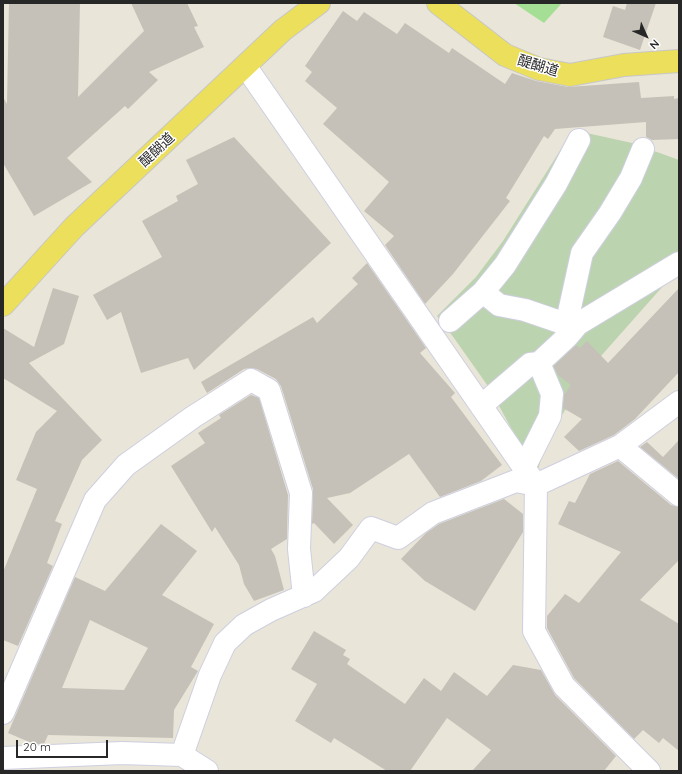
<!DOCTYPE html>
<html>
<head>
<meta charset="utf-8">
<style>
  body { margin:0 }
  #map { position:relative; width:682px; height:774px; overflow:hidden; background:#e9e5d8; font-family:Quicksand,sans-serif }
  canvas { display:block }
  .frame { position:absolute; inset:0; border:4px solid #272727; pointer-events:none }
  .north { position:absolute; left:626px; top:16px; width:40px; height:40px; -webkit-text-stroke:3px #fff; paint-order:stroke; rotate:135deg; font-size:11px; font-weight:700; line-height:16px; text-align:center; color:#272727 }
  .north::after { content:''; display:block; margin:auto; width:14px; height:18px; background:#272727; clip-path:polygon(50% 0,100% 100%,50% 72%,0 100%) }
  .scale { position:absolute; left:16px; top:740px; width:92px; height:18px; box-sizing:border-box; border:2px solid #272727; border-top:0; padding-left:5px; font-size:12px; line-height:14px; white-space:nowrap; color:#272727; -webkit-text-stroke:3px #fff; paint-order:stroke }
</style>
</head>
<body>
<div id="map">
<canvas width="682" height="774"></canvas>
<div class="frame"></div>
<div class="north">N</div>
<div class="scale">20 m</div>
</div>
<script>
const context = document.querySelector('canvas').getContext('2d');
context.lineJoin = 'round';
function paint(path, color) { context.fillStyle = color; context.fill(path, 'evenodd'); }
const poly = rows => new Path2D(rows.map(r => 'M' + r).join(''));
function stroke(path, color, width, dash) { context.strokeStyle = color; context.lineWidth = width; context.lineCap = dash ? 'butt' : 'round'; context.setLineDash(dash || []); context.stroke(path); }
function label(font, color, halo, rows, align = 'center') {
  context.font = font + ' Quicksand,"Noto Sans JP",sans-serif'; context.lineWidth = 3; context.setLineDash([]); context.textBaseline = 'middle'; context.strokeStyle = halo; context.fillStyle = color; for (const [text, x, y, turn = 0] of rows) {
    context.save(); context.translate(x, y); context.rotate((+turn || 0) * Math.PI / 180); context.textAlign = isNaN(turn) ? turn : align; if (halo) context.strokeText(text, 0, 0); context.fillText(text, 0, 0); context.restore();
  }
}
const green = poly([
  [514,3,562,3,544,23]
]);
const cemetery = poly([
  [573,130,632,143,679,160,679,268,601,356,550,433,538,469,511,428,490,389,454,338,437,316,476,277,503,241]
]);
const building = poly([
  [9,3,80,3,78,97,144,31,131,3,187,3,198,26,194,27,204,47,149,72,158,80,128,109,125,106,67,158,92,182,34,216,3,163,3,97,7,104],
  [627,3,656,3,640,50,603,37,613,6,625,10],
  [343,11,357,21,364,12,397,34,405,23,449,53,452,48,505,84,512,73,536,81,568,87,639,82,641,98,674,96,674,99,679,98,679,139,652,140,646,137,646,122,555,129,548,139,544,136,506,198,510,201,453,274,425,304,385,245,394,236,364,211,389,182,323,124,337,108,305,81,312,72,305,66],
  [234,137,331,243,194,370,188,358,141,373,121,312,107,320,93,295,162,257,142,221,178,201,176,196,198,184,186,160],
  [367,263,426,348,420,353,455,393,451,397,502,465,481,481,440,497,409,454,350,493,327,498,353,525,334,544,314,523,312,524,313,489,281,386,276,379,257,369,250,368,244,369,207,393,201,382,313,317,317,323,358,284,352,278],
  [53,288,79,296,64,344,29,363,102,440,82,460,55,521,62,524,47,563,53,566,18,646,3,640,3,572,37,489,16,480,36,432,57,411,3,378,3,328,34,347],
  [679,288,679,372,635,419,614,435,579,451,564,437,582,419,563,408,564,395,571,385,558,375,554,366,576,345,580,348,587,341,608,363],
  [251,395,259,398,288,495,287,539,271,549,275,556,284,590,254,601,244,584,239,565,215,527,212,532,171,466,205,443,198,433,221,418,219,415],
  [679,440,679,479,640,447,647,442,663,457],
  [618,461,671,505,679,507,679,560,640,600,679,624,679,751,663,738,659,743,643,730,634,739,574,678,547,628,547,616,565,594,579,603,621,552,558,524,569,501,575,503,590,474],
  [504,499,523,514,523,532,475,611,425,581,401,559,426,533,439,524],
  [161,524,197,551,162,595,214,624,191,667,198,671,174,710,173,738,48,735,44,744,34,744,8,733,75,577,105,591],
  [90,620,148,648,124,690,62,688],
  [314,631,346,650,343,655,350,659,347,664,405,704,424,678,441,691,454,672,487,696,513,665,541,670,555,695,616,756,604,771,472,771,491,750,447,718,410,771,387,771,334,738,331,743,295,721,317,684,291,669]
]);
const minor = poly([
  [246,67,536,485,534,631,564,686,649,771],
  [483,292,499,305,525,310,560,322,573,330],
  [450,321,483,292,505,265,556,184,579,140],
  [566,326,582,253,610,213,631,178,643,149],
  [481,406,530,364,539,363],
  [620,446,679,495],
  [524,468,550,416,552,394,539,363,567,337,578,324,679,263],
  [3,713,95,500,126,465,193,417,251,380,269,390,301,493,299,549,304,596],
  [182,755,210,675,225,643,244,625,271,610,314,591,349,558,371,528,398,538,433,513,516,481,536,485,620,446,679,402],
  [3,758,122,753,182,755,207,771]
]);
const major = poly([
  [438,3,505,55,539,69,570,75,624,65,679,61],
  [3,305,74,227,283,30,319,3]
]);
const streetNames = [
  ["醍醐道",538,66,17],
  ["醍醐道",157,150,-43]
];
paint(green, '#a4df95');
paint(cemetery, '#bcd3b0');
paint(building, '#c5c1b8');
stroke(minor, '#cecfe0', 24);
stroke(major, '#c7c7c7', 24);
stroke(minor, '#fff', 22);
stroke(major, '#ecdf5b', 22);
label('14px', '#272727', '#fff', streetNames);
</script>
</body>
</html>
